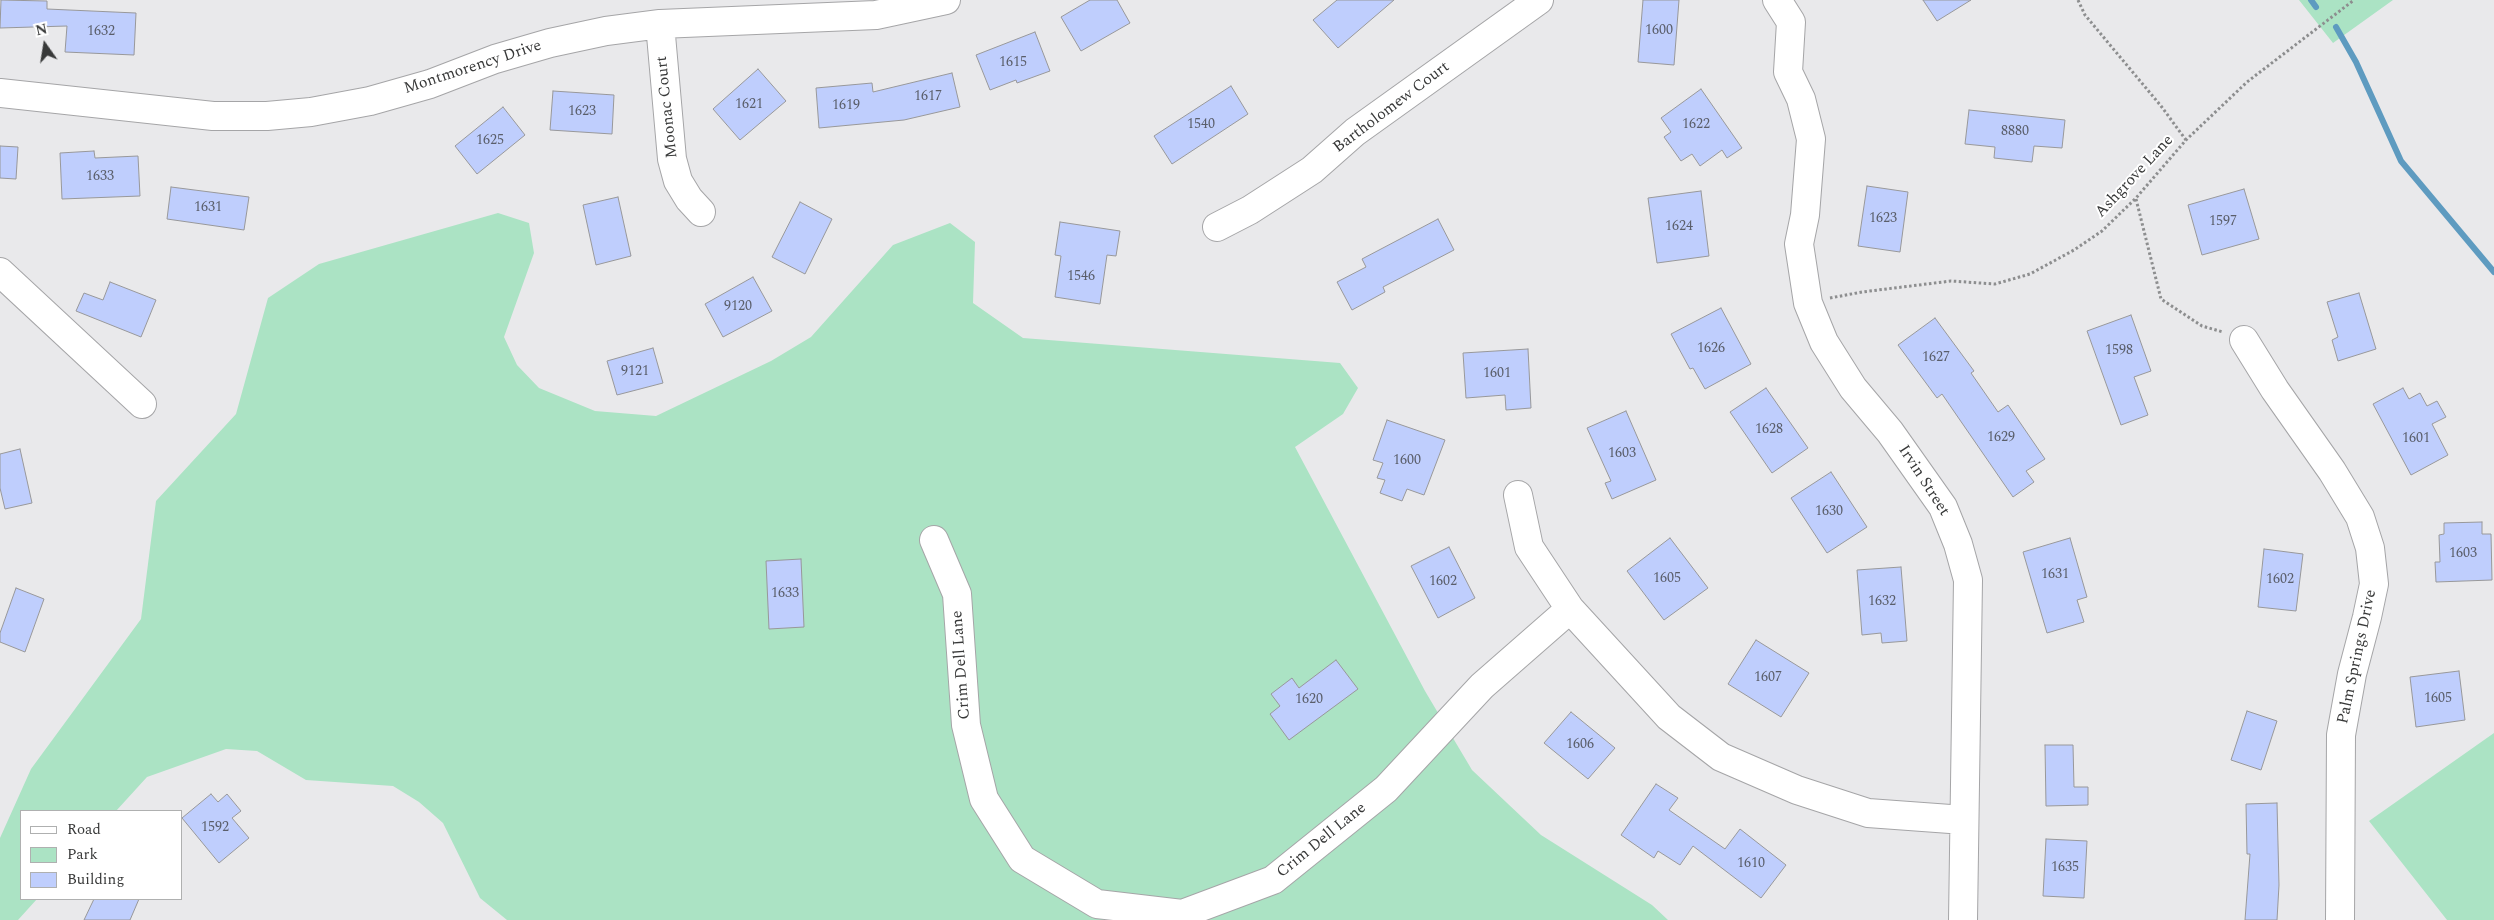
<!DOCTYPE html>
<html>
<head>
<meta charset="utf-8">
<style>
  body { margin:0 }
  #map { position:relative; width:2494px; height:920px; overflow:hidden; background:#e9e9eb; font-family:Spectral,serif }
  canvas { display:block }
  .legend { position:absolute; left:20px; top:810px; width:162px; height:90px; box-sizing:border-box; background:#fff; border:1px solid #afb0b0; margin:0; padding:6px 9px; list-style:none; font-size:15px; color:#383939 }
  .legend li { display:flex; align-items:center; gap:10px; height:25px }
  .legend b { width:25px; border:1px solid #afb0b0 }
  .north { position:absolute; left:20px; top:20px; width:50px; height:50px; -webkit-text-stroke:4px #fff; paint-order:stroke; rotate:347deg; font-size:14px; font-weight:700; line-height:20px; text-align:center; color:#383939 }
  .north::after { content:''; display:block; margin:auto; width:18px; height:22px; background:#383939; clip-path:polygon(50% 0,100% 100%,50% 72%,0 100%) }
</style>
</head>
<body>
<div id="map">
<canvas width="2494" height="920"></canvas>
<ul class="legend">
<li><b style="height:6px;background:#fff"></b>Road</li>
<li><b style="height:14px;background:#abe3c4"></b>Park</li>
<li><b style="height:14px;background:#bfcefd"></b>Building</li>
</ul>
<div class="north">N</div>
</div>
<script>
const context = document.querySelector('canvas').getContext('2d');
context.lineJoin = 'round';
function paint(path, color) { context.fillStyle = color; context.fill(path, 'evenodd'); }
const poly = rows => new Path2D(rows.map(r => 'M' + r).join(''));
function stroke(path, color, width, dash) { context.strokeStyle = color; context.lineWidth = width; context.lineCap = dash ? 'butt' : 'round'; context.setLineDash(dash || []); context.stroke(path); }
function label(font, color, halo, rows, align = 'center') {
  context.font = font + ' Spectral,serif'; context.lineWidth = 4; context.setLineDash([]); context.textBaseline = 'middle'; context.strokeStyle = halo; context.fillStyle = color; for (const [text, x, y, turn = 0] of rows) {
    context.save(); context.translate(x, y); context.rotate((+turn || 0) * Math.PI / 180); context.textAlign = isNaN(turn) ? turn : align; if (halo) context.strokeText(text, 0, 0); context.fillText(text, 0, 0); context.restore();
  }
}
const green = poly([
  [2299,0,2393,0,2333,43],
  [498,213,529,223,534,253,504,337,517,365,539,388,595,411,656,416,771,361,811,337,893,245,950,223,975,242,973,303,1023,338,1340,363,1358,388,1343,414,1295,447,1425,691,1472,770,1541,835,1652,905,1668,920,507,920,480,898,443,823,419,802,393,786,306,780,257,751,226,749,147,777,116,811,21,811,21,899,37,899,18,920,0,920,0,838,31,769,141,619,156,501,236,414,268,298,319,264],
  [2494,733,2494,920,2447,920,2369,821]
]);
const stream = poly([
  [2311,0,2316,7],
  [2336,27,2356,62,2401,161,2494,272]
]);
const building = poly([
  [1,0,47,1,47,9,136,13,134,55,65,52,67,26,0,28,1,0],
  [1090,0,1117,0,1130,23,1081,51,1061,17,1090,0],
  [1337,0,1394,0,1338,48,1313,20,1337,0],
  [1643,0,1679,0,1674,65,1638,62,1643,0],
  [1923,0,1971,0,1937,21,1923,0],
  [1035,32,1050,71,1017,83,1016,80,990,90,976,55,1035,32],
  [758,69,786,101,740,140,713,109,758,69],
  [952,73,960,107,904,120,819,128,816,88,872,83,873,92,952,73],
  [1231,86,1248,114,1172,164,1154,136,1231,86],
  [1701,89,1742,148,1727,158,1722,150,1700,166,1692,154,1681,161,1664,137,1671,132,1661,118,1701,89],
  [553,91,614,95,612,134,550,130,553,91],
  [503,107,525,135,477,174,455,146,503,107],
  [1969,110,2065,120,2062,148,2034,146,2032,162,1994,158,1995,147,1965,144,1969,110],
  [0,146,18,147,16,179,0,178,0,146],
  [94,151,95,158,138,156,140,196,62,199,60,153,94,151],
  [1867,186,1908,192,1900,252,1858,246,1867,186],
  [171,187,249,197,244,230,167,219,171,187],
  [2244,189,2259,239,2202,255,2188,205,2244,189],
  [1701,191,1709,256,1657,263,1648,198,1701,191],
  [618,197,631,256,596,265,583,205,618,197],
  [800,202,832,219,805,274,772,257,800,202],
  [1438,219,1454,250,1383,287,1385,292,1352,310,1337,282,1366,267,1362,259,1438,219],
  [1060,222,1120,231,1116,256,1107,255,1100,304,1055,297,1061,256,1055,255,1060,222],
  [753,277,772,311,723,337,705,304,753,277],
  [110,282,156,300,141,337,76,311,84,293,103,300,110,282],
  [2359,293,2376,349,2338,361,2332,340,2338,337,2327,302,2359,293],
  [1721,308,1751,364,1705,389,1693,368,1690,369,1671,334,1721,308],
  [2131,315,2151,371,2134,377,2148,415,2121,425,2087,331,2131,315],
  [1935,318,1974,371,1971,373,1998,412,2008,405,2045,459,2026,471,2034,482,2013,497,1942,394,1937,398,1898,345,1935,318],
  [653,348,663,383,617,395,607,361,653,348],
  [1528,349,1531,408,1506,410,1505,395,1466,398,1463,353,1528,349],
  [1766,388,1808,448,1772,473,1730,412,1766,388],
  [2403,388,2409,399,2420,393,2427,406,2437,401,2446,417,2432,424,2448,455,2411,475,2373,404,2403,388],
  [1626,411,1656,480,1612,499,1605,483,1611,481,1587,428,1626,411],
  [1387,420,1445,440,1424,495,1407,489,1402,501,1380,493,1385,480,1377,478,1383,463,1373,460,1387,420],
  [20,449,32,503,5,509,0,488,0,454,20,449],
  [1831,472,1867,527,1827,553,1791,498,1831,472],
  [2482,522,2482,534,2491,534,2492,580,2436,582,2435,562,2440,562,2439,535,2444,534,2444,523,2482,522],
  [1670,538,1708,588,1664,620,1627,571,1670,538],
  [2070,538,2087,597,2077,600,2084,622,2047,633,2023,552,2070,538],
  [1449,547,1475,598,1438,618,1411,566,1449,547],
  [2264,549,2303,554,2296,611,2258,607,2264,549],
  [801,559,804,627,769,629,766,561,801,559],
  [1901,567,1907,641,1882,643,1881,633,1862,635,1857,570,1901,567],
  [16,588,44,599,25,652,0,642,0,633,16,588],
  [1756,640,1809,673,1781,717,1728,684,1756,640],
  [1336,660,1358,689,1289,740,1270,714,1280,706,1271,694,1292,678,1299,688,1336,660],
  [2459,671,2465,720,2416,727,2410,677,2459,671],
  [2247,711,2277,721,2261,770,2231,760,2247,711],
  [1571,712,1615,748,1588,779,1544,743,1571,712],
  [2045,745,2073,745,2074,787,2088,787,2088,805,2046,806,2045,745],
  [1656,784,1678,798,1669,810,1725,849,1740,829,1786,865,1761,898,1693,846,1680,865,1658,851,1654,858,1621,835,1656,784],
  [211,794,218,802,227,794,241,811,232,818,249,838,219,863,182,818,211,794],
  [2277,803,2279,885,2277,920,2245,920,2250,854,2247,854,2246,804,2277,803],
  [2046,839,2087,841,2084,898,2043,896,2046,839],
  [94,899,139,899,130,920,84,920,94,899]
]);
const path = poly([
  [2078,0,2085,15,2161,106,2186,140],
  [2136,199,2161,299,2202,326,2223,332],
  [1830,298,1862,292,1951,281,1995,284,2030,274,2074,250,2102,231,2136,198,2186,140,2247,82,2354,0]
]);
const minor = poly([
  [1777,0,1791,22,1788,72,1801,99,1811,139,1805,215,1799,244,1808,303,1824,342,1853,388,1890,432,1943,507,1958,544,1968,580,1963,920],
  [660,24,672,159,678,181,689,199,701,212],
  [0,93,213,116,267,116,311,112,370,101,430,84,495,59,550,43,606,31,660,24,876,15,946,0],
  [1217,227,1250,210,1312,170,1355,132,1539,0],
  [0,272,142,404],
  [2244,340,2275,390,2332,471,2360,517,2370,548,2374,584,2367,617,2352,674,2341,735,2340,920],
  [1518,495,1529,547,1570,609,1669,717,1721,757,1797,790,1868,813,1964,820],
  [934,540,957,594,966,725,984,799,1022,859,1097,904,1182,914,1273,880,1386,789,1482,686,1570,609]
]);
const numberNames = [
  ["1600",1659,31],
  ["1632",101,32],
  ["1615",1013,63],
  ["1617",928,97],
  ["1621",749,105],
  ["1619",846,106],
  ["1623",582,112],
  ["1540",1201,125],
  ["1622",1696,125],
  ["8880",2015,132],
  ["1625",490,141],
  ["1633",100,177],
  ["1631",208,208],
  ["1623",1883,219],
  ["1597",2223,222],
  ["1624",1679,227],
  ["1546",1081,277],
  ["9120",738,307],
  ["1626",1711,349],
  ["1598",2119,351],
  ["1627",1936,358],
  ["9121",635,372],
  ["1601",1497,374],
  ["1628",1769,430],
  ["1629",2001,438],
  ["1601",2416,439],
  ["1603",1622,454],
  ["1600",1407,461],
  ["1630",1829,512],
  ["1603",2463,554],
  ["1631",2055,575],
  ["1605",1667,579],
  ["1602",2280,580],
  ["1602",1443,582],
  ["1633",785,594],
  ["1632",1882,602],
  ["1607",1768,678],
  ["1605",2438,699],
  ["1620",1309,700],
  ["1606",1580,745],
  ["1592",215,828],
  ["1610",1751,864],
  ["1635",2065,868]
];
const streetNames = [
  ["Montmorency Drive",473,68,-18],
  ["Moonac Court",668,107,-96],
  ["Bartholomew Court",1392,108,-37],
  ["Ashgrove Lane",2135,177,-47],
  ["Irvin Street",1923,481,57],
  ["Palm Springs Drive",2358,657,-78],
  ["Crim Dell Lane",962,665,-94],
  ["Crim Dell Lane",1322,841,-39]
];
paint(green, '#abe3c4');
stroke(stream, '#5e9bc0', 6);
paint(building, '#bfcefd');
stroke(building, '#98989a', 1);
stroke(minor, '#a5a5a7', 30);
stroke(path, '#8d8e8f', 3, [2.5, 2.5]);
stroke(minor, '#fff', 28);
label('14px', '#5a5e6a', null, numberNames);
label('16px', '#383939', '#fff', streetNames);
</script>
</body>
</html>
